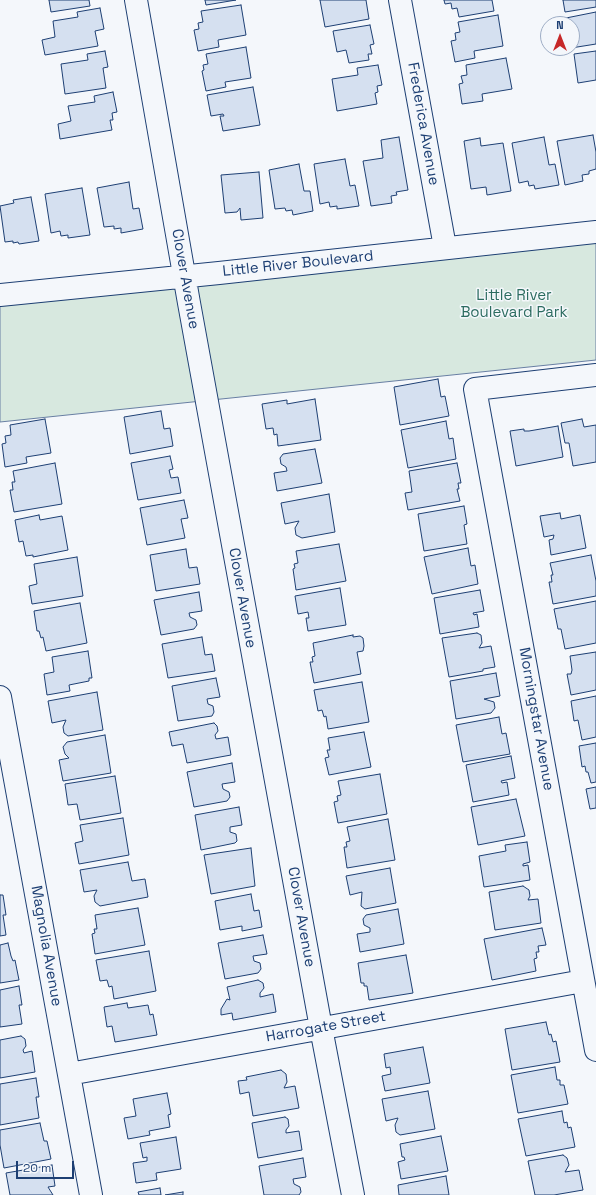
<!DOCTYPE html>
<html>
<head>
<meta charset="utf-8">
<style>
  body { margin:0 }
  #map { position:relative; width:596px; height:1195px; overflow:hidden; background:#f4f7fb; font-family:"Space Grotesk",sans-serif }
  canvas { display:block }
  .north { position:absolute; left:540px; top:16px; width:40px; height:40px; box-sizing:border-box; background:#f4f7fb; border:1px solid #9eadc5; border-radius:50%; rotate:0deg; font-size:11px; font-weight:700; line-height:16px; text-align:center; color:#1d3f73 }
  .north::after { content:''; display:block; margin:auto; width:14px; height:18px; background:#c62828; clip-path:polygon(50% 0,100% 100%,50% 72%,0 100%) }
  .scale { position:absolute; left:16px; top:1161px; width:58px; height:18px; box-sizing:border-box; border:2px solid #1d3f73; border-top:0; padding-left:5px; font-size:12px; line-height:14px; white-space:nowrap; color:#1d3f73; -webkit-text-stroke:3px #f4f7fb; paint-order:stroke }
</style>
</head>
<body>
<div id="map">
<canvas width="596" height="1195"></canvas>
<div class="north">N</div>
<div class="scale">20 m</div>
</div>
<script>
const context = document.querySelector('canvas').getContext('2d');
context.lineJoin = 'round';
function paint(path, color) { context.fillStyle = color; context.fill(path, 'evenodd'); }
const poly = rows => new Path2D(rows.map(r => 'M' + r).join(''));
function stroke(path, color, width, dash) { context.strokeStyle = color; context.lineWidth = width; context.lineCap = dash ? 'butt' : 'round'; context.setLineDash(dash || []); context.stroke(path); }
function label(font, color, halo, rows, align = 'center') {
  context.font = font + ' "Space Grotesk",sans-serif'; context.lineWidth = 3; context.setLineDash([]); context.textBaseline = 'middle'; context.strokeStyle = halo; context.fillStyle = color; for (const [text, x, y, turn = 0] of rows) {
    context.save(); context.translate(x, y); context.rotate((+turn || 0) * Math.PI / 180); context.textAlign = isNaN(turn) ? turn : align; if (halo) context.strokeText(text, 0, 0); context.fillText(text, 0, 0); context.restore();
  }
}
const green = poly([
  [596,232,596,360,0,422,0,295,596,232]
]);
const building = poly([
  [49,0,89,0,90,6,51,12,49,0],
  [205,0,236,0,206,5,205,0],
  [320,0,366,0,369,19,325,27,320,0],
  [444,0,492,0,494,11,459,17,457,8,452,9,451,3,445,4,444,0],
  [563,0,596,0,596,7,565,12,563,0],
  [241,5,246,35,218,40,219,47,198,51,194,30,199,29,198,23,203,22,201,11,241,5],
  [100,8,104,29,95,31,98,46,45,55,42,40,55,37,53,21,78,17,77,12,100,8],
  [596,12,596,44,571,48,572,24,567,24,566,18,596,12],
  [498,15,503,46,474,51,475,58,455,62,451,41,456,40,455,33,460,32,458,22,498,15],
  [370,25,374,44,370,45,372,54,368,54,369,60,349,63,346,50,337,52,333,31,370,25],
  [246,47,251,78,225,82,226,87,206,91,202,71,204,70,203,65,208,64,206,54,246,47],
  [105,51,108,67,103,68,106,88,65,94,61,64,88,60,87,54,105,51],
  [596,51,596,80,578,83,574,54,596,51],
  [506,58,512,89,482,94,483,101,462,104,459,84,463,83,461,76,467,75,466,65,506,58],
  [378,65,382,85,377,86,378,92,375,93,377,104,337,111,332,79,358,75,357,68,378,65],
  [253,87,260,125,223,131,220,116,224,116,223,114,211,116,207,95,253,87],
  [113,92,117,112,112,113,113,120,110,120,112,130,60,139,58,124,71,121,68,106,95,102,94,96,113,92],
  [593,135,596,152,596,169,589,171,589,174,582,175,583,181,565,185,557,141,593,135],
  [399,137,408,190,396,192,397,195,391,196,392,203,371,206,363,161,383,158,381,140,399,137],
  [544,137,549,165,555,164,559,185,535,189,534,185,529,186,528,181,519,183,512,143,544,137],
  [480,138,481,146,503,143,511,191,487,195,486,187,471,189,464,141,480,138],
  [345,159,350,186,355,185,359,206,337,209,337,206,330,207,329,202,320,204,314,164,345,159],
  [299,164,304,191,310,191,313,211,293,215,292,210,286,211,285,208,275,209,269,170,299,164],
  [259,172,263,218,241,220,240,208,237,212,225,213,221,175,259,172],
  [129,182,133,209,139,208,143,229,121,233,121,228,114,229,114,226,104,227,97,188,129,182],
  [82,188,90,235,68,238,68,235,61,236,60,231,51,233,45,194,82,188],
  [31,197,39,241,19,244,18,242,13,243,13,241,5,242,0,206,14,203,13,200,31,197],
  [438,379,441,397,445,396,449,416,400,425,394,387,438,379],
  [315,399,321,440,278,446,277,434,274,435,273,428,266,429,262,404,287,400,287,404,315,399],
  [161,411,164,429,170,428,173,446,130,454,124,417,161,411],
  [45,419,51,453,26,457,27,463,5,467,2,444,6,443,5,436,11,435,10,425,45,419],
  [582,419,584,427,596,425,596,462,573,466,569,443,565,443,561,423,582,419],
  [446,421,449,439,453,438,456,459,408,468,401,430,446,421],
  [558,426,563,457,516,466,510,431,524,429,524,431,529,431,558,426],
  [315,449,322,483,277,491,274,473,287,471,286,467,281,464,280,458,283,454,315,449],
  [170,456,173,469,169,470,171,478,178,477,181,493,138,500,131,463,170,456],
  [55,463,62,504,14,512,10,490,13,490,12,482,15,482,13,471,55,463],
  [457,463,461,483,458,483,459,489,457,489,460,501,408,510,405,493,412,492,409,471,457,463],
  [329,494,335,532,302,538,296,535,295,528,299,521,285,524,281,503,329,494],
  [184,500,188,518,181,519,185,538,147,545,140,508,184,500],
  [464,506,467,524,464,525,467,544,424,551,418,514,464,506],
  [560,513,561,519,580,515,586,548,551,555,549,540,553,539,554,535,544,537,540,516,560,513],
  [39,515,40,520,62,516,68,550,33,557,33,555,26,556,23,541,19,542,15,520,39,515],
  [339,544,346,581,296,590,293,569,295,568,294,564,298,563,296,551,339,544],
  [468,548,471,566,475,565,478,584,432,594,424,557,468,548],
  [186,549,189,568,197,567,200,584,156,591,150,555,186,549],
  [591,555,596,581,596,596,553,604,549,582,552,582,551,575,553,575,550,563,591,555],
  [77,557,83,596,32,604,29,586,37,584,34,564,77,557],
  [340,588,346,625,308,631,306,618,309,618,308,612,298,614,295,596,340,588],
  [480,590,484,611,473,613,474,615,477,614,479,627,440,634,434,598,480,590],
  [199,592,202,611,189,613,190,617,196,620,197,625,194,629,161,635,154,600,199,592],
  [596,601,596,643,565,649,561,629,558,629,554,609,596,601],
  [80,603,87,643,46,651,43,637,41,638,39,631,37,631,34,611,80,603],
  [477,633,481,635,482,643,479,648,491,646,495,667,483,669,483,671,449,677,442,638,477,633],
  [353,635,353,637,360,636,363,638,364,646,363,651,357,652,361,674,314,683,310,662,313,662,312,657,315,656,313,643,353,635],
  [202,637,205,655,212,654,215,671,168,678,162,644,202,637],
  [88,651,92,678,89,678,89,681,69,685,70,691,47,695,44,674,54,672,52,657,88,651],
  [596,652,596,690,571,695,567,674,571,674,572,670,570,656,596,652],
  [496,673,500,696,484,699,494,702,495,708,491,713,456,719,450,681,496,673],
  [216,678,220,697,207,699,208,704,213,706,214,712,212,716,178,721,172,686,216,678],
  [362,682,369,722,328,729,326,716,324,717,322,710,318,711,314,690,362,682],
  [97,692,103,730,68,736,64,733,63,727,66,720,52,723,48,701,97,692],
  [596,696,596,737,582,740,578,720,574,721,571,701,596,696],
  [499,717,502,734,506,733,510,754,463,762,456,725,499,717],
  [214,723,217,726,218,731,215,735,216,739,228,737,231,755,187,763,183,744,172,746,169,732,214,723],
  [364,732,371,767,329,775,325,758,329,757,327,750,330,750,328,738,364,732],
  [105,735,111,773,63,781,59,760,69,758,65,754,63,747,67,742,105,735],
  [596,743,596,782,591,783,588,772,586,772,585,766,582,767,579,746,596,743],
  [511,756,515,778,501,781,502,783,507,782,509,795,473,802,466,765,511,756],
  [232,763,235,782,222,784,223,789,229,792,230,797,227,801,194,807,187,772,232,763],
  [380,774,387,814,338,823,334,802,338,801,337,796,341,795,338,781,380,774],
  [115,776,121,813,80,820,77,804,68,805,65,784,115,776],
  [596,787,596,808,590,809,586,789,596,787],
  [516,799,525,836,478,845,471,807,516,799],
  [239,807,242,825,230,827,230,832,236,834,237,841,235,843,201,850,195,815,239,807],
  [123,818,129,855,79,864,75,843,83,841,80,825,123,818],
  [388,819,395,860,347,868,344,847,347,847,346,842,350,841,347,827,388,819],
  [527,842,530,862,523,864,523,866,528,865,530,880,484,887,479,856,506,851,505,845,527,842],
  [251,848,255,886,211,894,204,855,251,848],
  [128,862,132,881,145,879,148,897,100,906,95,902,94,896,97,890,84,892,80,870,128,862],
  [390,868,396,903,365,909,361,906,362,892,350,895,346,876,390,868],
  [523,886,529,890,530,896,528,900,538,899,541,923,495,930,489,892,523,886],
  [251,894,254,911,259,910,262,927,242,931,242,926,220,930,215,901,251,894],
  [0,895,3,895,6,915,3,915,6,935,0,936,0,895],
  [138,908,145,945,95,954,92,934,95,933,94,929,97,929,95,915,138,908],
  [398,909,404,944,360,952,357,934,370,932,370,928,364,925,363,919,366,915,398,909],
  [542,928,546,945,538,946,539,952,536,952,537,958,534,959,536,971,492,980,484,939,542,928],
  [263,935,267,954,253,956,254,961,260,963,261,969,258,973,225,979,218,943,263,935],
  [8,943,11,956,13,961,15,960,19,980,0,983,0,945,8,943],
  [149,951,156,991,114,999,112,986,109,987,107,980,100,981,96,960,149,951],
  [406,955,413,993,369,1000,367,986,364,986,364,983,361,983,358,963,406,955],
  [258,980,263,983,264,988,260,993,260,997,273,994,276,1012,233,1020,232,1013,221,1015,221,1009,227,999,230,1000,227,987,258,980],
  [19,986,22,1005,19,1005,22,1024,0,1027,0,990,19,986],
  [127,1003,128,1008,148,1005,150,1015,153,1014,157,1035,115,1042,112,1026,107,1027,104,1007,127,1003],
  [546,1022,549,1035,551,1034,553,1042,556,1041,560,1062,512,1070,505,1029,546,1022],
  [21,1036,25,1039,26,1046,23,1050,24,1053,32,1051,35,1072,0,1078,0,1040,21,1036],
  [423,1047,430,1083,385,1091,382,1076,391,1074,390,1067,386,1068,384,1054,423,1047],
  [555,1067,557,1080,560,1080,560,1085,564,1085,568,1104,518,1113,511,1075,555,1067],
  [281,1070,286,1074,287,1082,284,1088,295,1086,299,1108,253,1116,249,1092,240,1094,238,1081,247,1080,246,1077,281,1070],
  [36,1078,39,1097,36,1097,39,1118,0,1125,0,1084,36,1078],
  [428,1091,435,1129,400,1135,396,1132,395,1125,398,1118,386,1121,382,1099,428,1091],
  [167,1093,171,1114,168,1115,170,1127,149,1131,150,1135,128,1139,124,1118,136,1116,133,1099,167,1093],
  [562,1111,564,1123,567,1122,568,1128,571,1127,575,1147,526,1156,518,1119,562,1111],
  [285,1117,288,1119,289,1126,286,1130,286,1133,299,1131,302,1150,258,1158,252,1123,285,1117],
  [40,1123,44,1141,47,1141,51,1159,4,1168,0,1145,0,1130,40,1123],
  [441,1136,448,1171,401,1179,398,1162,405,1160,404,1157,402,1157,400,1144,441,1136],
  [176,1137,181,1169,156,1173,157,1180,136,1183,133,1163,147,1161,147,1157,143,1158,140,1143,176,1137],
  [563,1155,567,1158,569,1165,565,1172,579,1170,583,1190,554,1195,535,1195,528,1161,563,1155],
  [303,1158,306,1177,293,1179,294,1184,300,1187,301,1192,299,1195,264,1195,259,1166,303,1158],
  [52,1165,55,1186,48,1187,53,1195,10,1195,6,1173,52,1165],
  [446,1176,449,1195,399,1195,398,1185,446,1176],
  [160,1188,161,1195,139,1195,138,1192,160,1188],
  [183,1192,183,1195,165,1195,183,1192]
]);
const minor = poly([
  [136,0,189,303,321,1028,353,1195],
  [400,0,445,247],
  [0,295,219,273,596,232],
  [596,375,475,389,596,1050],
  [0,697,91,1195],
  [69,1074,583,981]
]);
const streetNames = [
  ["Frederica Avenue",423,124,80],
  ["Little River Boulevard",298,264,-6],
  ["Clover Avenue",185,279,80],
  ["Clover Avenue",242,598,80],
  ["Morningstar Avenue",536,719,80],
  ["Clover Avenue",301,917,80],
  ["Magnolia Avenue",46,946,80],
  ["Harrogate Street",326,1027,-10]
];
const parkNames = [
  ["Little River",514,296],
  ["Boulevard Park",514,313]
];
paint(green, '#d7e8df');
stroke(green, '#687fa3', 1);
paint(building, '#d5e0f0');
stroke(building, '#1d3f73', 1);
stroke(minor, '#1d3f73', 24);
stroke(minor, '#f4f7fb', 22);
label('15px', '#1d3f73', '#f4f7fb', streetNames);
label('15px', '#2c6c60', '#f4f7fb', parkNames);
</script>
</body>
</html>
